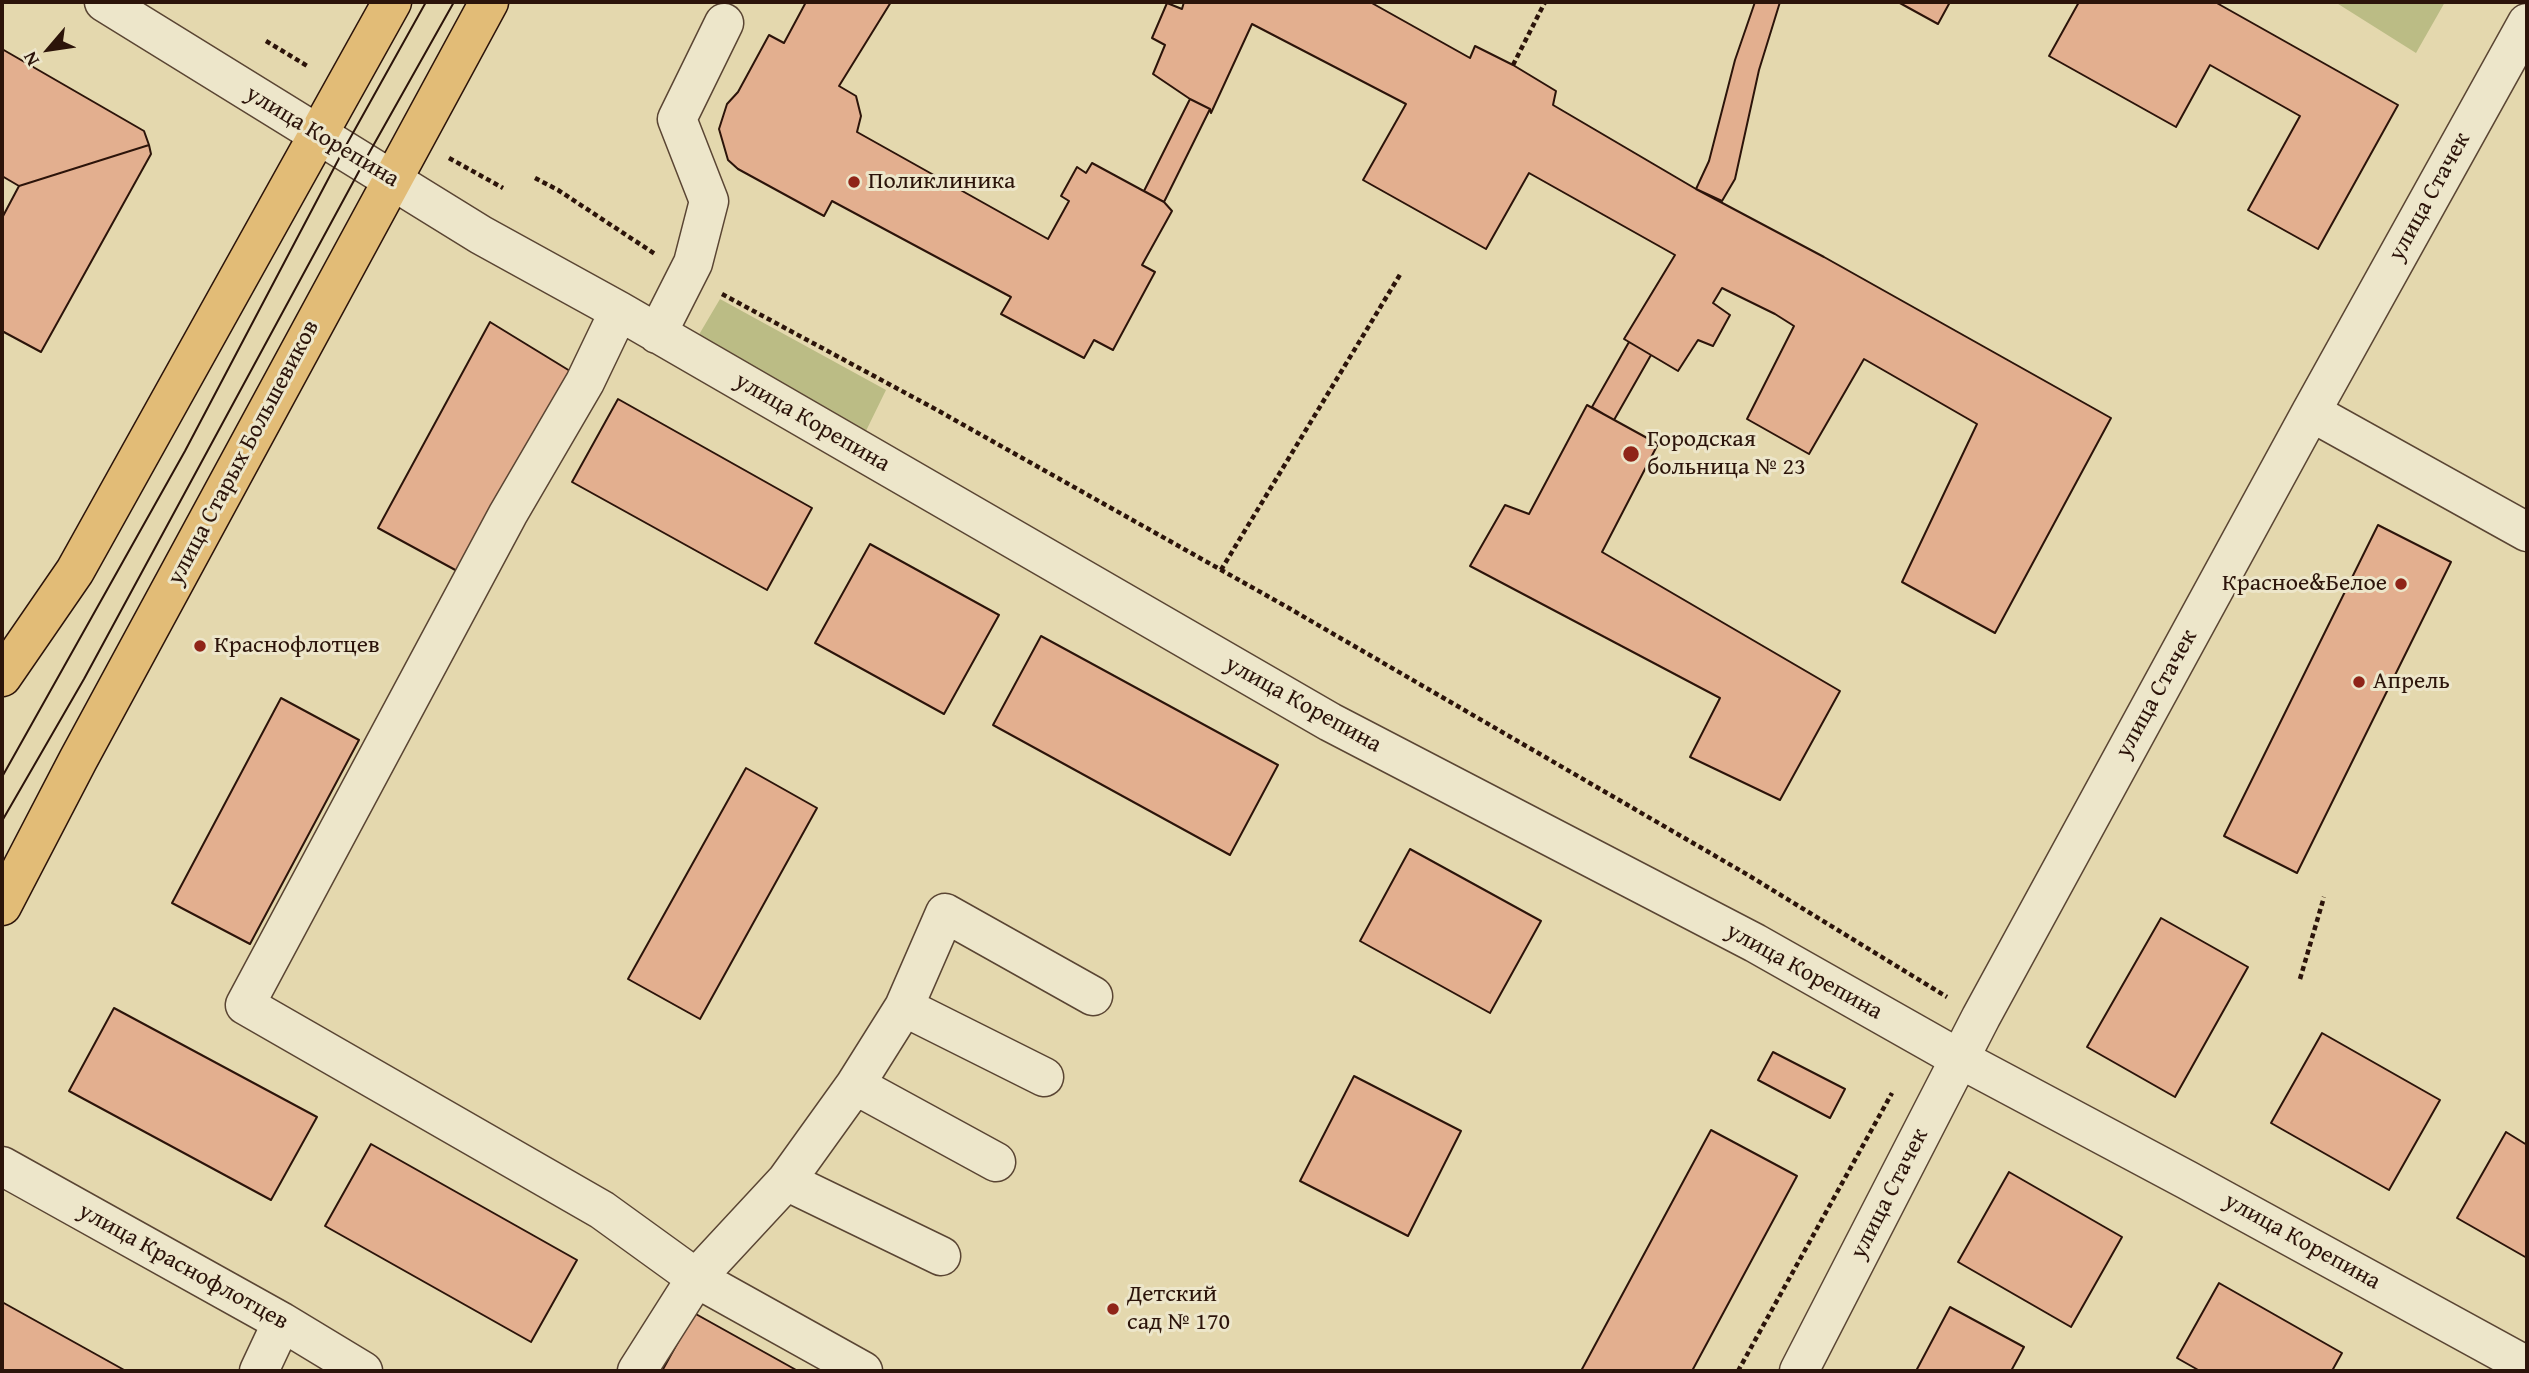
<!DOCTYPE html>
<html>
<head>
<meta charset="utf-8">
<style>
  body { margin:0 }
  #map { position:relative; width:2529px; height:1373px; overflow:hidden; background:#e4d8ae; font-family:"Gentium Book Plus",serif }
  canvas { display:block }
  .frame { position:absolute; inset:0; border:4px solid #2c140a; pointer-events:none }
  .north { position:absolute; left:14px; top:14px; width:70px; height:70px; -webkit-text-stroke:5px #ede6ca; paint-order:stroke; rotate:241deg; font-size:19px; font-weight:700; line-height:28px; text-align:center; color:#2c140a }
  .north::after { content:''; display:block; margin:auto; width:24px; height:32px; background:#2c140a; clip-path:polygon(50% 0,100% 100%,50% 72%,0 100%) }
</style>
</head>
<body>
<div id="map">
<canvas width="2529" height="1373"></canvas>
<div class="frame"></div>
<div class="north">N</div>
</div>
<script>
const context = document.querySelector('canvas').getContext('2d');
context.lineJoin = 'round';
function paint(path, color) { context.fillStyle = color; context.fill(path, 'evenodd'); }
const poly = rows => new Path2D(rows.map(r => 'M' + r).join(''));
function stroke(path, color, width, dash) { context.strokeStyle = color; context.lineWidth = width; context.lineCap = dash ? 'butt' : 'round'; context.setLineDash(dash || []); context.stroke(path); }
function label(font, color, halo, rows, align = 'center') {
  context.font = font + ' "Gentium Book Plus",serif'; context.lineWidth = 6; context.setLineDash([]); context.textBaseline = 'middle'; context.strokeStyle = halo; context.fillStyle = color; for (const [text, x, y, turn = 0] of rows) {
    context.save(); context.translate(x, y); context.rotate((+turn || 0) * Math.PI / 180); context.textAlign = isNaN(turn) ? turn : align; if (halo) context.strokeText(text, 0, 0); context.fillText(text, 0, 0); context.restore();
  }
}
const green = poly([
  [2335,2,2445,2,2416,53],
  [720,299,886,390,864,435,697,338]
]);
const building = poly([
  [806,2,891,2,839,86,856,96,861,116,857,132,1048,239,1069,201,1061,196,1077,167,1086,173,1092,163,1164,202,1172,211,1142,265,1155,272,1113,350,1094,340,1084,358,1001,314,1011,297,832,201,824,216,738,169,728,160,719,129,727,104,738,92,769,35,784,43,806,2],
  [1184,2,1370,2,1470,58,1475,46,1513,65,1556,91,1553,105,1696,189,1824,257,2111,418,1995,633,1902,582,1977,424,1864,359,1809,454,1747,419,1794,326,1775,314,1722,288,1713,303,1730,315,1713,346,1698,340,1678,371,1624,339,1675,255,1529,173,1486,249,1363,180,1406,104,1252,24,1211,113,1210,109,1190,99,1153,74,1165,45,1152,38,1167,3,1182,9,1184,2],
  [1755,2,1780,2,1759,70,1735,179,1722,201,1696,189,1709,161,1735,60,1755,2],
  [1898,2,1950,2,1938,24,1898,2],
  [2079,2,2215,2,2398,105,2318,249,2248,210,2300,116,2210,65,2176,127,2049,56,2079,2],
  [2,49,144,131,149,145,19,186,2,176,2,49],
  [1190,99,1210,109,1164,202,1144,191,1190,99],
  [149,145,151,154,41,352,2,331,2,218,19,186,149,145],
  [490,322,570,371,459,572,378,528,490,322],
  [1629,342,1651,355,1614,420,1592,407,1629,342],
  [618,399,812,508,767,590,572,482,618,399],
  [1587,405,1658,444,1602,552,1840,691,1780,800,1690,757,1720,698,1470,566,1505,505,1529,514,1587,405],
  [2378,525,2451,562,2297,873,2224,836,2378,525],
  [870,544,999,615,944,714,815,643,870,544],
  [1041,636,1278,765,1230,855,993,725,1041,636],
  [281,698,359,740,250,944,172,903,281,698],
  [746,768,817,808,700,1019,628,979,746,768],
  [1410,849,1541,921,1490,1013,1360,941,1410,849],
  [2161,918,2248,967,2175,1097,2087,1047,2161,918],
  [114,1008,317,1117,271,1200,69,1091,114,1008],
  [2322,1033,2440,1100,2389,1190,2271,1123,2322,1033],
  [1773,1052,1845,1089,1830,1118,1758,1080,1773,1052],
  [1354,1076,1461,1131,1408,1236,1300,1181,1354,1076],
  [1711,1130,1797,1176,1692,1371,1581,1371,1711,1130],
  [2506,1132,2527,1145,2527,1258,2457,1218,2506,1132],
  [371,1144,577,1260,531,1342,325,1226,371,1144],
  [2009,1172,2122,1237,2071,1327,1958,1262,2009,1172],
  [2219,1283,2342,1353,2332,1371,2200,1371,2177,1358,2219,1283],
  [2,1302,126,1371,2,1371,2,1302],
  [1950,1307,2024,1347,2011,1371,1916,1371,1950,1307],
  [694,1313,798,1371,662,1371,694,1313]
]);
const path = poly([
  [266,41,309,67],
  [1513,65,1545,2],
  [449,158,503,188],
  [535,178,558,190,655,254],
  [722,294,937,410,1287,607,1748,875,1947,997],
  [1221,570,1401,273],
  [2300,979,2324,897],
  [1738,1371,1892,1093]
]);
const minor = poly([
  [104,2,481,235,619,311,1330,722,1755,943,1960,1059,2187,1180,2527,1366],
  [619,311,585,382,508,514,245,1005,602,1210,696,1278,863,1371],
  [657,334,693,263,709,201,677,119,724,23],
  [2311,412,2527,532],
  [904,1007,1044,1077],
  [855,1085,996,1162],
  [2,1166,282,1322,363,1371],
  [786,1181,941,1256],
  [259,1371,282,1322],
  [637,1371,696,1278,786,1181,855,1085,904,1007,945,913,1093,996],
  [1799,1371,1981,1017,2311,412,2527,23]
]);
const major = poly([
  [2,677,75,571,392,2],
  [2,906,78,760,489,2]
]);
const tram = poly([
  [2,777,185,451,344,149,426,2],
  [2,821,84,679,364,162,454,2]
]);
const markers = [
  [854,182,7,"#8f2418"],
  [1631,454,9,"#8f2418"],
  [2401,584,7,"#8f2418"],
  [200,646,7,"#8f2418"],
  [2359,682,7,"#8f2418"],
  [1113,1309,7,"#8f2418"]
];
const streetNames = [
  ["улица Корепина",322,137,31],
  ["улица Стачек",2430,197,-61],
  ["улица Корепина",812,423,30],
  ["улица Старых Большевиков",244,453,-62],
  ["улица Стачек",2157,694,-61],
  ["улица Корепина",1303,705,29],
  ["улица Корепина",1804,972,29],
  ["улица Стачек",1890,1194,-63],
  ["улица Корепина",2302,1242,29],
  ["улица Краснофлотцев",183,1267,29]
];
const poiNames = [
  ["Поликлиника",868,182],
  ["Городская",1647,440],
  ["больница № 23",1647,468],
  ["Красное&Белое",2387,584,"right"],
  ["Краснофлотцев",214,646],
  ["Апрель",2373,682],
  ["Детский",1127,1295],
  ["сад № 170",1127,1323]
];
paint(green, '#bbbc85');
paint(building, '#e3af8f');
stroke(building, '#2c140a', 2);
stroke(minor, '#5a4533', 41);
stroke(major, '#2c140a', 41);
stroke(path, '#2c140a', 4.5, [5, 3.5]);
stroke(minor, '#ede6ca', 38);
stroke(major, '#e2bc77', 38);
stroke(tram, '#2c140a', 2);
for (const [x, y, r, color] of markers) { const dot = new Path2D(); dot.arc(x, y, r, 0, 2 * Math.PI); context.fillStyle = color; context.fill(dot); stroke(dot, '#ede6ca', 2.5); }
label('24px', '#2c140a', '#ede6ca', streetNames);
label('24px', '#2c140a', '#ede6ca', poiNames, 'left');
</script>
</body>
</html>
